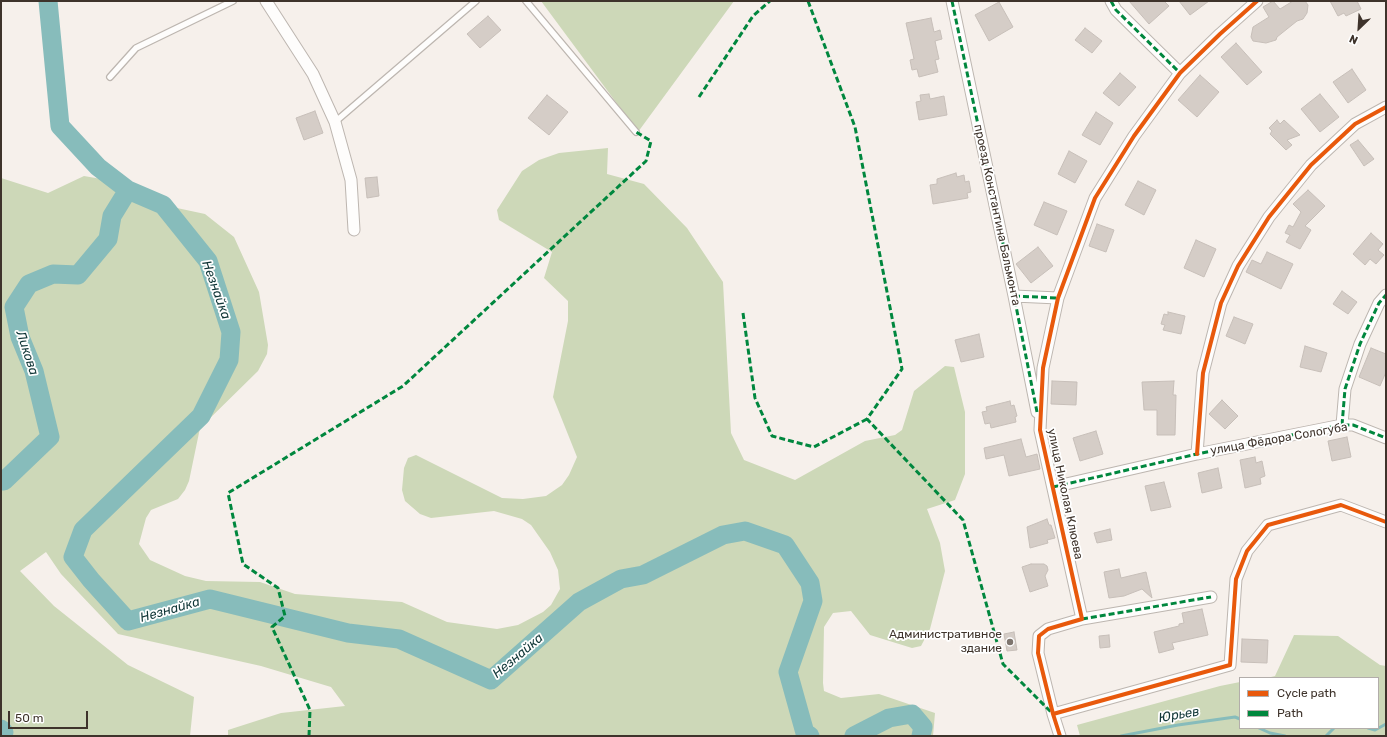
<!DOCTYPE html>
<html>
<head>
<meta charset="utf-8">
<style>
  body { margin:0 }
  #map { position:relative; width:1387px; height:737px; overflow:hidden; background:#f6f0eb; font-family:Rubik,sans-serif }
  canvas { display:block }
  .frame { position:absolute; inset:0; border:2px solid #3e332b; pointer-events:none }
  .legend { position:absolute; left:1239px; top:677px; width:140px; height:52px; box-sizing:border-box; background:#fff; border:1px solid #b2adaa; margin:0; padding:5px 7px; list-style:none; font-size:12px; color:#3e332b }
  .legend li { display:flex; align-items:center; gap:8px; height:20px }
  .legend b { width:20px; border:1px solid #b2adaa }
  .north { position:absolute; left:1339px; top:8px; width:40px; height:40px; -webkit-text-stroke:3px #fff; paint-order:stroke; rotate:205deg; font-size:11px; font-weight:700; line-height:16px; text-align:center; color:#3e332b }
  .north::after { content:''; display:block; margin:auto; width:14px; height:18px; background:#3e332b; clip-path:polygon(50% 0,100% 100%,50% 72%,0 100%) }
  .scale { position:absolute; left:8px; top:711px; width:80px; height:18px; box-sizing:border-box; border:2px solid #3e332b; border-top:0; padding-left:5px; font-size:12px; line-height:14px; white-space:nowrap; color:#3e332b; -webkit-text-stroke:3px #fff; paint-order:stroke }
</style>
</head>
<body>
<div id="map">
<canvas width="1387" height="737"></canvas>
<div class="frame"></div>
<ul class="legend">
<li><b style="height:5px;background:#e8590c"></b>Cycle path</li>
<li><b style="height:5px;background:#00873e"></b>Path</li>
</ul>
<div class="north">N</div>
<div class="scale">50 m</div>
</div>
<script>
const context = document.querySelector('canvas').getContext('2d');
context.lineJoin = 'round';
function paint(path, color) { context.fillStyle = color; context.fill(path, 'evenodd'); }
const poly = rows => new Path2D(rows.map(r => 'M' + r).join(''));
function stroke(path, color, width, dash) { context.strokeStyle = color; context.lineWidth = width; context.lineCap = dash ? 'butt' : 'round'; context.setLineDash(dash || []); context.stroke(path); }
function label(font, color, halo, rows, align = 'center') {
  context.font = font + ' Rubik,sans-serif'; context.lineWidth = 3.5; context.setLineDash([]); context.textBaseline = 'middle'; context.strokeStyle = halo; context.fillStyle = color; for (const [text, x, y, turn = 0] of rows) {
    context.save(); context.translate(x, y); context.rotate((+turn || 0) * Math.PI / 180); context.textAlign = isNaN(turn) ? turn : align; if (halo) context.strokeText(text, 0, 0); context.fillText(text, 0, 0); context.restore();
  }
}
const forest = poly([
  [541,1,734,1,638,132],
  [608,148,607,174,644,184,687,228,723,282,731,433,744,460,795,480,865,441,895,435,902,430,914,391,945,366,954,367,965,412,965,474,955,500,927,509,940,543,945,571,930,629,921,646,912,648,870,635,851,611,833,613,824,627,823,683,824,691,841,698,879,694,935,713,933,736,228,736,228,730,281,713,345,706,331,687,261,666,118,634,61,574,46,552,20,571,54,606,128,665,194,697,190,736,1,736,1,178,48,193,84,176,130,184,163,205,205,214,234,237,259,292,268,345,267,354,258,371,200,428,189,481,185,490,178,499,151,510,146,518,139,544,150,560,185,576,206,581,260,582,295,594,402,602,447,622,497,629,518,625,543,612,551,605,560,589,558,570,550,552,531,525,522,519,494,511,431,518,420,514,405,501,402,490,404,468,408,458,416,455,502,498,523,499,546,496,562,485,569,475,577,457,553,397,568,321,568,301,544,278,552,252,499,220,497,210,522,171,539,160,559,153],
  [1294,635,1338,636,1380,665,1386,666,1386,736,1080,736,1077,725,1220,686,1240,682,1240,728,1378,728,1378,678,1267,678,1275,676]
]);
const stream = poly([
  [1259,728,1270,733,1285,736],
  [1368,728,1375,730,1386,724],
  [1121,736,1178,725,1235,717,1240,719],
  [1326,736,1334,728]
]);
const river = poly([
  [48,1,60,126,98,167,128,190,163,205,208,261,231,332,229,360,201,416,83,530,73,557,91,580,128,621,210,599,348,633,399,639,491,680,579,602,621,579,643,575,723,535,745,531,785,545,810,583,813,601,788,672,805,733,810,736],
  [1,481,4,481,50,437,34,371,20,337,14,307,29,284,53,274,78,275,108,239,112,216,128,190],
  [1,729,4,732,1,734],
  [854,736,889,718,912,714,923,727,921,736]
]);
const building = poly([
  [1129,1,1164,1,1169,6,1149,24,1129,1],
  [1179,1,1209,1,1190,15,1179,1],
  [1273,1,1280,9,1293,1,1305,1,1308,5,1307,13,1303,19,1297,21,1277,37,1276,40,1266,43,1253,41,1251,37,1253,27,1269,17,1263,7,1273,1],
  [1330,1,1357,1,1361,9,1346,16,1344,13,1338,16,1330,1],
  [999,2,1013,27,989,41,975,15,999,2],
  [488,16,501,30,480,48,467,34,488,16],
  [931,18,934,32,940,30,942,39,935,41,939,59,935,60,938,72,919,77,917,69,912,70,910,60,914,59,906,23,931,18],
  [1085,28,1102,41,1092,53,1075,40,1085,28],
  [1236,43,1262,72,1247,85,1221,57,1236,43],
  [1352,69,1366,90,1348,103,1333,82,1352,69],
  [1120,73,1136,87,1119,106,1103,93,1120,73],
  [1200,75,1219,92,1197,117,1178,100,1200,75],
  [929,94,930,99,944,96,947,115,919,120,916,102,921,101,920,95,929,94],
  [1320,94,1339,117,1320,132,1301,109,1320,94],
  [547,95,568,112,549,135,528,118,547,95],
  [315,111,323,133,304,140,296,118,315,111],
  [1096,112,1113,123,1100,145,1082,135,1096,112],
  [1277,120,1280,124,1284,120,1300,135,1287,140,1292,145,1286,150,1270,134,1272,131,1269,128,1277,120],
  [1358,140,1374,159,1364,166,1350,145,1358,140],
  [1069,151,1087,161,1075,183,1058,174,1069,151],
  [956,173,957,177,964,175,965,182,969,181,971,192,967,193,968,198,933,204,930,185,937,184,937,179,956,173],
  [377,177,379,196,367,198,365,178,377,177],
  [1138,181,1156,190,1144,215,1125,205,1138,181],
  [1308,190,1325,206,1305,226,1311,230,1300,249,1286,242,1290,235,1285,233,1289,225,1293,227,1301,212,1293,204,1308,190],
  [1044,202,1067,211,1057,235,1034,225,1044,202],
  [1097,224,1114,230,1106,252,1089,246,1097,224],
  [1371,233,1383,244,1378,250,1384,255,1376,264,1370,259,1365,265,1353,254,1371,233],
  [1196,240,1216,249,1204,277,1184,268,1196,240],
  [1038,247,1053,266,1031,283,1016,264,1038,247],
  [1267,252,1293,264,1281,289,1246,272,1252,260,1261,264,1267,252],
  [1342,291,1357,302,1348,314,1333,304,1342,291],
  [1168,312,1185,316,1181,334,1163,330,1165,325,1161,324,1164,314,1168,315,1168,312],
  [1234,317,1253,324,1245,344,1226,336,1234,317],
  [979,334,984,357,961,362,955,340,979,334],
  [1305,346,1327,353,1321,372,1300,367,1305,346],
  [1371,348,1386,354,1386,372,1380,386,1359,377,1371,348],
  [1052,381,1077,382,1076,405,1051,404,1052,381],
  [1174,381,1173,395,1176,395,1175,435,1157,435,1157,410,1144,410,1142,382,1174,381],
  [1222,400,1238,416,1225,429,1209,414,1222,400],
  [1010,401,1011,406,1014,405,1017,416,1015,417,1016,422,991,428,990,423,985,424,982,412,987,411,986,407,1010,401],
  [1096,431,1103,454,1080,461,1073,438,1096,431],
  [1347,437,1351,457,1332,461,1328,441,1347,437],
  [1021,439,1026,457,1037,454,1040,469,1009,476,1004,455,986,459,984,448,1021,439],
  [1255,457,1256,463,1262,461,1265,476,1260,478,1261,484,1245,488,1240,460,1255,457],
  [1218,468,1222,488,1202,493,1198,473,1218,468],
  [1164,482,1171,507,1151,511,1145,486,1164,482],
  [1047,519,1049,525,1051,525,1055,538,1047,540,1048,543,1030,548,1027,527,1047,519],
  [1110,529,1112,540,1097,543,1094,533,1110,529],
  [1031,564,1044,564,1047,566,1048,570,1045,576,1048,586,1030,592,1022,567,1031,564],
  [1119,569,1121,578,1146,572,1152,598,1142,589,1124,596,1109,598,1104,572,1119,569],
  [1202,609,1208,635,1172,643,1174,649,1159,653,1154,632,1179,626,1179,624,1184,623,1182,613,1202,609],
  [1014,632,1017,650,1007,651,1004,634,1014,632],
  [1109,635,1110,647,1100,648,1099,636,1109,635],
  [1242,639,1268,640,1267,663,1241,662,1242,639]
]);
const service = poly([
  [526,1,636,132],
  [110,77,136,48,233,1],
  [335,122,476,1]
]);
const minor = poly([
  [266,1,313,74,335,122,351,180,354,230],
  [952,1,1014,296,1037,412],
  [1111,1,1116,10,1180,73],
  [1014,296,1058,298],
  [1342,425,1345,389,1360,344,1379,303,1386,295],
  [1197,454,1203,373,1221,303,1238,266,1269,217,1311,165,1355,124,1386,107],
  [1053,487,1197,454,1342,425,1353,425,1386,438],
  [1082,619,1211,597],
  [1053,714,1230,665,1236,579,1247,551,1268,525,1341,505,1386,522],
  [1060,736,1053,714,1038,653,1039,636,1048,629,1082,619,1040,430,1043,368,1058,298,1095,198,1134,136,1180,73,1220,34,1257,1]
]);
const quiet = poly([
  [808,1,855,127,902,369,867,419,963,520,1003,664,1051,712],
  [952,1,1014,296,1037,412],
  [1111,1,1116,10,1180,73],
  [699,97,753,16,770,1],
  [1014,296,1058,298],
  [743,313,755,398,772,436,814,447,867,419],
  [1342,425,1345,389,1360,344,1379,303,1386,295],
  [1053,487,1197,454,1342,425,1353,425,1386,438],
  [1082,619,1211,597],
  [309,736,310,710,272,627,285,616,278,588,243,564,228,493,403,386,646,161,651,141,636,132]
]);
const cycleway = poly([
  [1197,454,1203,373,1221,303,1238,266,1269,217,1311,165,1355,124,1386,107],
  [1053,714,1230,665,1236,579,1247,551,1268,525,1341,505,1386,522],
  [1060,736,1053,714,1038,653,1039,636,1048,629,1082,619,1040,430,1043,368,1058,298,1095,198,1134,136,1180,73,1220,34,1257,1]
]);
const markers = [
  [1010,642,4,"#7e756e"]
];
const streetNames = [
  ["проезд Константина Бальмонта",997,215,78],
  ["улица Фёдора Сологуба",1279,439,-10],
  ["улица Николая Клюева",1065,494,78]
];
const poiNames = [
  ["Административное",1002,635],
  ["здание",1002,649]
];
const waterNames = [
  ["Незнайка",216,290,70],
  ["Ликова",27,353,72],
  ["Незнайка",170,610,-16],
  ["Незнайка",518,656,-40],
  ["Юрьев",1179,715,-10]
];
paint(forest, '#cdd8b8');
stroke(stream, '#87bcbb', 3);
stroke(river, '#87bcbb', 19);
paint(building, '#d5cdc7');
stroke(building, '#c7bfb9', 1);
stroke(service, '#bdb6b0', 8);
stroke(minor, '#bdb6b0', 13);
stroke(service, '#fefdfc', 5.5);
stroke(minor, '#fefdfc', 11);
stroke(quiet, '#00873e', 3, [6, 3]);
stroke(cycleway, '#e8590c', 4);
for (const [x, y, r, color] of markers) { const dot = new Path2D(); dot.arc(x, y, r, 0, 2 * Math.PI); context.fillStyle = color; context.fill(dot); stroke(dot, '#fff', 1.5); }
label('12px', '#3e332b', '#fff', streetNames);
label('12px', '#3e332b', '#fff', poiNames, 'right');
label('italic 13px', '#103637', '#fff', waterNames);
</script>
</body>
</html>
